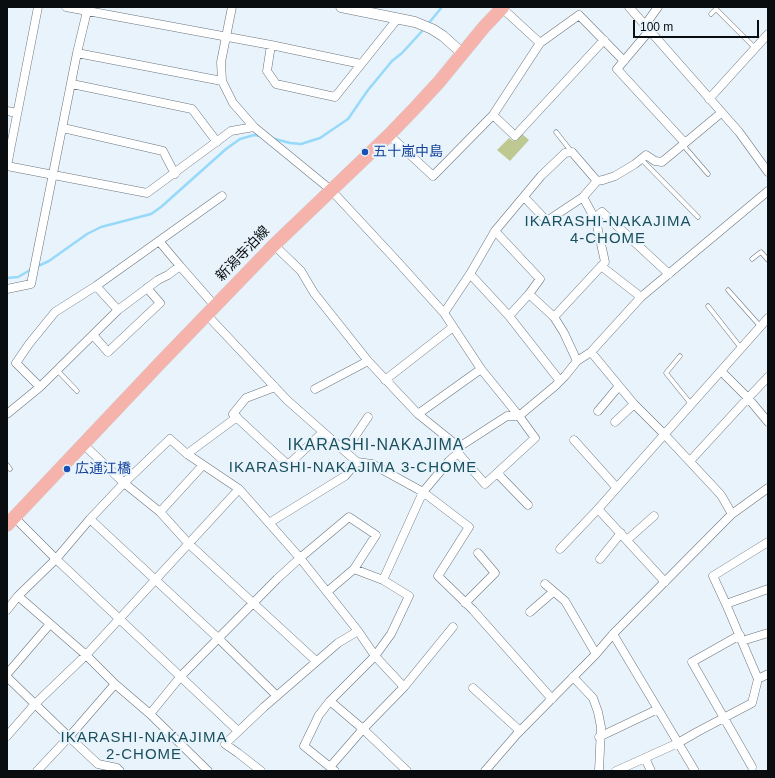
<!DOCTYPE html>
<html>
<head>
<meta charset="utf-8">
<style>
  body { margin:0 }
  #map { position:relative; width:775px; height:778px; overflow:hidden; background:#e8f3fc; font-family:Helvetica,sans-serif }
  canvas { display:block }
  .frame { position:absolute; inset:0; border:8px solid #0a0d10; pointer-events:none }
  .scale { position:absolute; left:633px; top:20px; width:126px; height:18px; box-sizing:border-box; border:2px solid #0a0d10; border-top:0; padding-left:5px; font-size:12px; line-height:14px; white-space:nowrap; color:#0a0d10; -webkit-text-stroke:3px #e8f3fc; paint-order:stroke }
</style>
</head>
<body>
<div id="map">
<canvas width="775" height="778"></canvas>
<div class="frame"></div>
<div class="scale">100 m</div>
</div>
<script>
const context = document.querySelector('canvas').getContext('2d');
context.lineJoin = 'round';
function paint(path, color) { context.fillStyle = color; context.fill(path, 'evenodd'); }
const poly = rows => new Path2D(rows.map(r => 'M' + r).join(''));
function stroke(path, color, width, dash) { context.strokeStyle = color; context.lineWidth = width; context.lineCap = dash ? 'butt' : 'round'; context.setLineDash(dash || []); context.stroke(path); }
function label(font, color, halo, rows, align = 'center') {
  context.font = font + ' Helvetica,"Noto Sans JP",sans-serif'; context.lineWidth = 4; context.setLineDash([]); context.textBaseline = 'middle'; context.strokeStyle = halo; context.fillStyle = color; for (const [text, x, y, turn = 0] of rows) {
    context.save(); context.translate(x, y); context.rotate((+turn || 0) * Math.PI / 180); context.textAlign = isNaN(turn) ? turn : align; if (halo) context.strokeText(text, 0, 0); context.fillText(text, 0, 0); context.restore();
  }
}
const green = poly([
  [521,133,529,140,510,161,497,150,509,138,513,141]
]);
const stream = poly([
  [428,24,442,7],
  [271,138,290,143,301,144,320,138,348,119,368,90,392,61,402,53,424,29],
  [36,267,49,261,87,234,101,227,151,214,161,207,226,149,240,139,254,135,260,136],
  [7,278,18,277,32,269]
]);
const service = poly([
  [711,14,716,9,755,48],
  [556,132,571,151],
  [683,145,708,174],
  [641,159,698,217],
  [752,259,761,252,768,260],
  [728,290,760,326],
  [708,306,741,348],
  [680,356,666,373,691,404],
  [57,370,77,391],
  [7,465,10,469]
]);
const minor = poly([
  [66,7,271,45,361,64],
  [232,7,221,62,222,81,233,103,254,127,331,190,397,261,444,313,481,369,519,416,535,438,485,484,458,453],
  [629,7,739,132,768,172],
  [502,8,540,43],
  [645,25,658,7],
  [650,30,617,69,685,143],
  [604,40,515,136,493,115,540,43,579,15,624,61],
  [271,45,267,71,276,84,335,97,398,18],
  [77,53,222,81],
  [72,84,192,109,217,142],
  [709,99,768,34],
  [7,111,17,113],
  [63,128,163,151,175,174],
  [389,135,433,176,493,115],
  [7,166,147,193,231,131,254,127],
  [7,166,38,7],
  [524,197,547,221,583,197],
  [594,218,602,212,669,274],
  [495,231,540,279,529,294,554,317,564,333,577,361],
  [159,241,222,196],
  [274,245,301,271,314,293,368,361,418,414,459,447],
  [601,266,641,297],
  [470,274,509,316,560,381],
  [96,286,159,241,180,266],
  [7,289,31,284,77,53,88,7],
  [444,313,470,274,495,231,541,176,565,153,572,152,597,181,603,180,615,176,635,164,646,155,655,161,662,162,721,113],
  [207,315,287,400,357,462],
  [509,316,529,294],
  [554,317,605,262,596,221,583,197,597,181],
  [93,335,108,352,160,303,147,288],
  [591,352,634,404,665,435,721,495,732,514],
  [768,377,748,398,768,422],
  [385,380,453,327],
  [40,387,16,363,29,344,55,312,96,286,118,310],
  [275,387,246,398,233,414,288,465,323,432],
  [315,389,368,361],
  [598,411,619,386],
  [7,414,40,387,118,310,158,280,168,275,180,266,215,306],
  [418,414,481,369],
  [615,422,634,404],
  [574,440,617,488],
  [83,444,124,483,160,512],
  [459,447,507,416,519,416,555,386,565,376,577,361,591,352,641,297,768,191],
  [345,451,368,417],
  [187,454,237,417],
  [690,461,748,398,721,371],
  [203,465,160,512,189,544,316,661],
  [497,473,528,505],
  [14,517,56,559,238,731],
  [90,519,218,638,277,696],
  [269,523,345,476,357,462,372,464,423,492,469,527,438,576,473,610,552,699],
  [627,540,654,516],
  [560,549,598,509],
  [600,559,621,533],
  [383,580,423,492,449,461,458,453,458,448],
  [665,582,598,509,768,318],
  [545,584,565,601,596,654],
  [327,592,354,569],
  [465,603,495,573,478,553],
  [726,604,713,576,768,542],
  [7,610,18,596],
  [530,612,553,592],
  [613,634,695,771],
  [740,635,692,662,752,767],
  [742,641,768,633],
  [7,674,50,624],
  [7,677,69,737,37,771],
  [573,677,593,698,598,712,601,727,599,771],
  [758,679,768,674],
  [115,684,86,655,18,596,56,559,90,519,124,483,170,439,187,454,239,489,300,558,358,631,375,656,404,687,363,729,407,771],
  [404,687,453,627],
  [473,688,520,731],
  [150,714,208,771],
  [7,736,35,704,86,655,239,489],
  [599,737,658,709],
  [645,758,651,771],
  [330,767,363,729,330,701,319,715,304,746,330,767,335,771],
  [120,771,117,768,98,764,69,737,115,684,150,714,181,676,277,579,300,558,349,517,376,535,354,569,383,580,409,596,391,634,375,656,330,701],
  [261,771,238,753,225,744,264,707,338,643,358,631],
  [485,771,517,734,596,654,613,634,732,514,768,488],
  [616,771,678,743,697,732,752,703,758,679,726,604,768,589]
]);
const tertiary = poly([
  [341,7,415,22,432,29,443,36,462,53]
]);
const primary = poly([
  [7,525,161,362,274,245,389,135,415,108,439,82,484,27,503,7]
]);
const markers = [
  [365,152,4,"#1a4fb4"],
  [67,469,4,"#1a4fb4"]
];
const transitNames = [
  ["五十嵐中島",373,152],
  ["広通江橋",75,469]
];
const streetNames = [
  ["新潟寺泊線",243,254,-46]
];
const neighbourhoodNames = [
  ["IKARASHI-NAKAJIMA",608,222],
  ["4-CHOME",608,239],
  ["IKARASHI-NAKAJIMA 3-CHOME",353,468],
  ["IKARASHI-NAKAJIMA",144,738],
  ["2-CHOME",144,755]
];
const quarterNames = [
  ["IKARASHI-NAKAJIMA",376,446]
];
paint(green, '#bec891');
stroke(stream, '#96d9f9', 2.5);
stroke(service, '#6c757d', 5);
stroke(minor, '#6c757d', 9);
stroke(tertiary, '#6c757d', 11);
stroke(primary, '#d3d3d4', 14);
stroke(service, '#fff', 4);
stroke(minor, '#fff', 8);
stroke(tertiary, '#fff', 10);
stroke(primary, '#f5b3ab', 13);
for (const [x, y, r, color] of markers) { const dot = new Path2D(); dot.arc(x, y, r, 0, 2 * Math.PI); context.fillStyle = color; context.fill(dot); stroke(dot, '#e8f3fc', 1.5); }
label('14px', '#164399', '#e8f3fc', transitNames, 'left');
label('14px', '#0a0d10', '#e8f3fc', streetNames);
context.letterSpacing = '1px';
label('15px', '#19505d', '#e8f3fc', neighbourhoodNames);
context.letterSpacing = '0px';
context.letterSpacing = '1px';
label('16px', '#19505d', '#e8f3fc', quarterNames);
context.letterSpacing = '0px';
</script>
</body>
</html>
